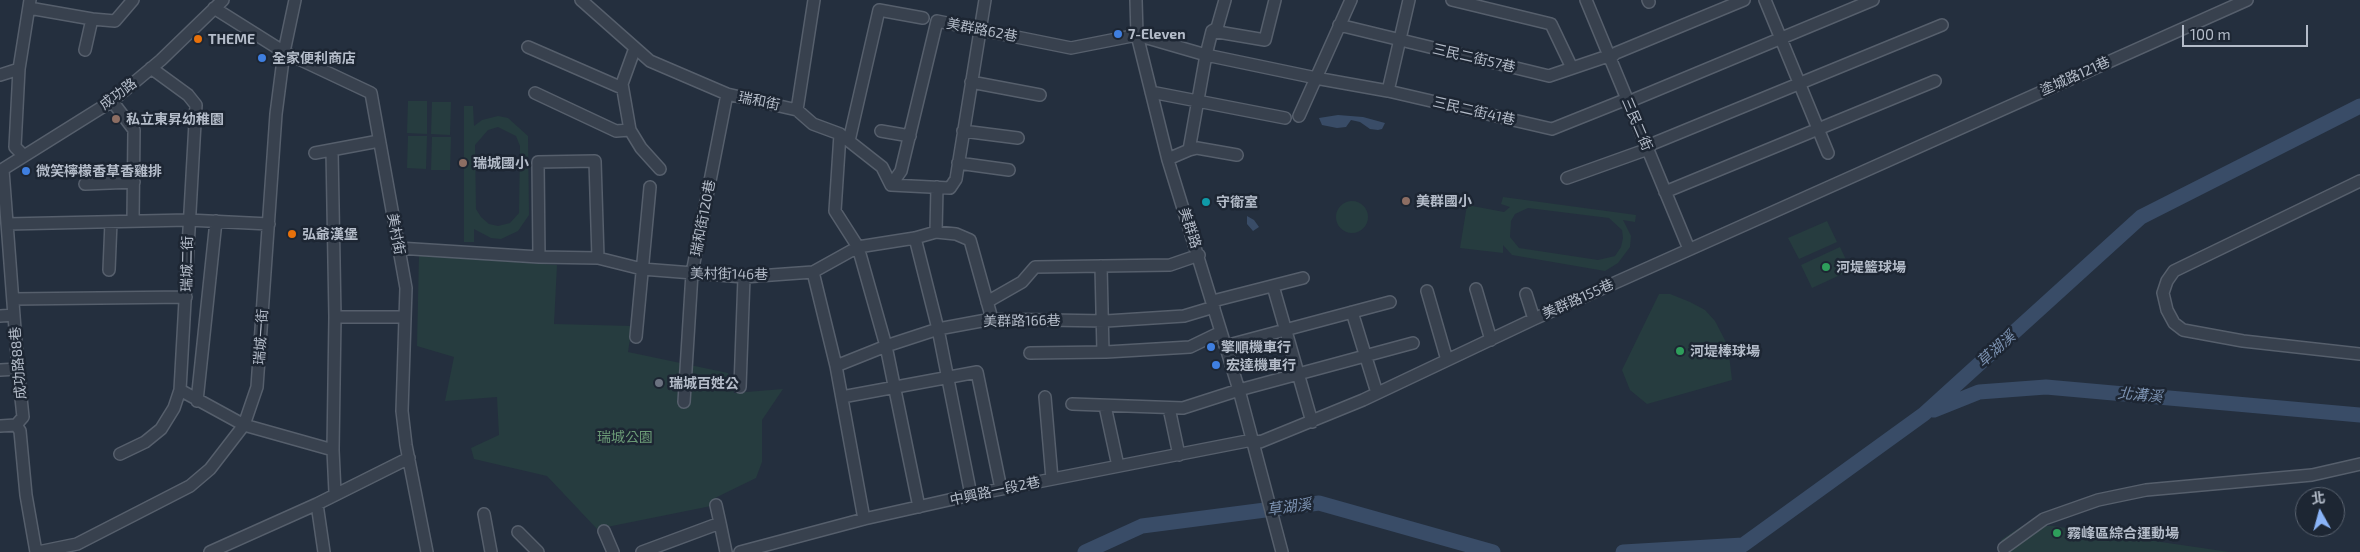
<!DOCTYPE html>
<html>
<head>
<meta charset="utf-8">
<style>
  body { margin:0 }
  #map { position:relative; width:2360px; height:552px; overflow:hidden; background:#242f3e; font-family:"Exo 2","Noto Sans TC",sans-serif }
  canvas { display:block }
  .north { position:absolute; left:2295px; top:487px; width:50px; height:50px; box-sizing:border-box; background:#1d2633; border:1px solid #59626f; border-radius:50%; rotate:353deg; font-size:14px; font-weight:700; line-height:20px; text-align:center; color:#b4bcc9 }
  .north::after { content:''; display:block; margin:auto; width:18px; height:22px; background:#8ab4f8; clip-path:polygon(50% 0,100% 100%,50% 72%,0 100%) }
  .scale { position:absolute; left:2182px; top:25px; width:126px; height:22px; box-sizing:border-box; border:2px solid #b4bcc9; border-top:0; padding-left:6px; font-size:15px; line-height:18px; white-space:nowrap; color:#b4bcc9; -webkit-text-stroke:4px #1d2633; paint-order:stroke }
</style>
</head>
<body>
<div id="map">
<canvas width="2360" height="552"></canvas>
<div class="north">北</div>
<div class="scale">100 m</div>
</div>
<script>
const context = document.querySelector('canvas').getContext('2d');
context.lineJoin = 'round';
function paint(path, color) { context.fillStyle = color; context.fill(path, 'evenodd'); }
const poly = rows => new Path2D(rows.map(r => 'M' + r).join(''));
function stroke(path, color, width, dash) { context.strokeStyle = color; context.lineWidth = width; context.lineCap = dash ? 'butt' : 'round'; context.setLineDash(dash || []); context.stroke(path); }
function label(font, color, halo, rows, align = 'center') {
  context.font = font + ' "Exo 2","Noto Sans TC",sans-serif'; context.lineWidth = 5; context.setLineDash([]); context.textBaseline = 'middle'; context.strokeStyle = halo; context.fillStyle = color; for (const [text, x, y, turn = 0] of rows) {
    context.save(); context.translate(x, y); context.rotate((+turn || 0) * Math.PI / 180); context.textAlign = isNaN(turn) ? turn : align; if (halo) context.strokeText(text, 0, 0); context.fillText(text, 0, 0); context.restore();
  }
}
const green = poly([
  [408,101,427,101,427,134,407,133],
  [432,102,451,102,450,135,431,134],
  [464,106,473,106,474,126,482,120,498,116,508,118,528,136,529,215,518,231,501,239,491,238,474,229,474,242,464,242],
  [498,127,516,136,520,146,519,213,510,223,498,226,489,224,481,217,476,209,475,145,488,130],
  [408,136,427,136,426,169,407,168],
  [432,137,451,137,450,170,431,170],
  [1503,197,1636,215,1635,222,1623,220,1631,236,1630,247,1618,263,1605,271,1512,255,1503,245,1503,253,1460,248,1467,205,1504,212,1510,207,1501,204],
  [1528,208,1609,218,1622,230,1623,238,1621,247,1615,256,1598,260,1519,248,1510,237,1511,221,1515,214],
  '1336 217a16 16 0 1 1 32 0a16 16 0 1 1-32 0Z',
  [1827,221,1837,242,1799,259,1788,238],
  [1840,247,1851,270,1812,288,1801,265],
  [419,255,557,265,554,324,632,326,628,352,728,373,734,393,783,389,762,420,762,462,756,478,715,498,711,506,597,529,547,476,474,459,471,448,499,435,497,397,445,401,454,357,417,346],
  [1659,294,1670,294,1690,302,1705,310,1715,321,1728,346,1732,380,1647,404,1630,390,1622,370],
  [2022,526,2053,526,2229,552,2004,552,2001,540]
]);
const water = poly([
  [1338,115,1363,117,1385,123,1382,129,1378,130,1370,129,1360,122,1351,120,1346,127,1337,128,1322,125,1319,118],
  [1247,216,1254,220,1259,227,1253,231,1247,224]
]);
const river = poly([
  [1934,410,1979,392,2046,387,2360,415],
  [1085,552,1142,526,1319,503,1493,552],
  [1623,552,1743,545,1924,414,2141,217,2360,106]
]);
const minor = poly([
  [581,0,650,61,727,94,797,110,813,124,840,134,882,167,891,185,950,188,956,179,985,0],
  [1136,0,1137,35,1168,160,1239,390,1282,552],
  [1452,0,1551,24,1572,68],
  [1586,0,1689,249],
  [1648,0,1649,2],
  [1765,0,1828,153],
  [29,8,92,19,85,50],
  [214,8,284,52,371,93,406,288,402,411,406,445,427,552],
  [92,19,115,21,133,0],
  [1339,25,1549,76,1608,56],
  [1212,31,1265,40,1275,0],
  [528,47,622,88],
  [1609,59,1616,53,1744,0],
  [0,75,19,69],
  [971,82,1040,95],
  [1388,91,1409,0],
  [1151,92,1285,118],
  [535,93,616,131,630,130,641,148,660,169],
  [112,101,134,130,133,220],
  [1628,102,1873,0],
  [797,110,814,0],
  [1299,116,1351,0],
  [630,130,622,84,635,48],
  [881,131,910,136],
  [963,131,1018,138],
  [840,134,835,211,858,247,886,346,919,507],
  [849,141,879,10,923,18],
  [332,150,335,317,333,450,335,493],
  [1189,150,1197,148,1237,155],
  [315,153,379,141],
  [24,156,15,147,19,69,30,0],
  [1168,159,1189,150,1206,55,1212,31,1217,28,1225,0],
  [958,163,1009,170],
  [0,170,3,170,18,369,23,417,16,425,20,431,26,495,36,552],
  [0,171,112,101,161,60,223,0],
  [1567,178,1648,149,1652,144,1942,25],
  [2360,181,2174,271,2167,281,2163,293,2167,310,2174,323,2183,330,2243,341,2360,354],
  [85,184,134,182],
  [891,185,901,171,937,21,1071,48,1137,35,1206,55,1321,79,1388,91,1552,129,1627,99],
  [1665,192,1935,81],
  [7,224,188,220,269,224],
  [936,232,937,187],
  [915,238,938,329,971,495],
  [398,248,539,257,598,258,642,269,744,277,813,272,858,247,915,238,936,232,956,234,970,240,992,319],
  [539,257,538,162,595,161,598,258],
  [1101,266,1103,352],
  [109,270,111,222],
  [813,272,836,366,864,519],
  [1273,286,1312,422],
  [1476,289,1491,340],
  [1427,291,1447,360],
  [1526,294,1534,319],
  [13,299,186,297],
  [1213,301,1303,278],
  [987,302,1022,282,1035,267,1170,265,1199,255],
  [1352,312,1377,393],
  [0,316,14,315],
  [335,317,405,317],
  [636,337,650,187],
  [1225,346,1390,302],
  [1030,353,1106,352,1190,347,1221,332],
  [836,366,886,346,938,329,992,319,1106,321,1184,316,1214,307],
  [0,370,18,369],
  [740,387,744,277],
  [180,390,244,425,333,450],
  [842,397,977,372,1001,489],
  [1045,397,1052,479],
  [197,401,216,221],
  [684,402,692,273,727,94],
  [1072,404,1183,408,1239,390,1413,343],
  [1105,406,1118,466],
  [1169,408,1179,455],
  [0,426,16,425],
  [120,454,145,442,161,429,174,408,180,390,196,105,188,95,151,68],
  [317,504,324,552],
  [484,514,491,552],
  [720,523,726,552],
  [604,531,613,552],
  [518,532,538,552],
  [2004,548,2044,519,2098,500,2146,490,2312,475,2360,464],
  [38,552,77,544,190,486,210,469,244,425,257,387,276,114,284,52,295,0],
  [210,552,317,504,409,458],
  [642,552,720,523,716,505],
  [740,552,864,519,971,495,1252,440,1260,442,1363,400,1534,319,2247,0]
]);
const markers = [
  [1118,34,5,"#3f7fe0"],
  [198,39,5,"#e8710a"],
  [262,58,5,"#3f7fe0"],
  [116,119,5,"#8d6e63"],
  [463,163,5,"#8d6e63"],
  [26,171,5,"#3f7fe0"],
  [1406,201,5,"#8d6e63"],
  [1206,202,5,"#0f9aa8"],
  [292,234,5,"#e8710a"],
  [1826,267,5,"#2e9e5b"],
  [1211,347,5,"#3f7fe0"],
  [1680,351,5,"#2e9e5b"],
  [1216,365,5,"#3f7fe0"],
  [659,383,5,"#6b7280"],
  [2057,533,5,"#2e9e5b"]
];
const streetNames = [
  ["美群路62巷",982,30,11],
  ["三民二街57巷",1474,58,13],
  ["塗城路121巷",2075,76,-24],
  ["成功路",118,94,-37],
  ["瑞和街",759,101,12],
  ["三民二街41巷",1474,111,13],
  ["三民二街",1637,124,67],
  ["瑞和街120巷",703,218,-79],
  ["美群路",1190,228,72],
  ["美村街",396,234,79],
  ["瑞城二街",187,264,-89],
  ["美村街146巷",729,274,1],
  ["美群路155巷",1578,299,-24],
  ["美群路166巷",1022,321,-1],
  ["瑞城一街",261,337,-86],
  ["成功路88巷",18,363,-95],
  ["中興路一段2巷",995,491,-12]
];
const poiNames = [
  ["7-Eleven",1128,34],
  ["THEME",208,39],
  ["全家便利商店",272,58],
  ["私立東昇幼稚園",126,119],
  ["瑞城國小",473,163],
  ["微笑檸檬香草香雞排",36,171],
  ["美群國小",1416,201],
  ["守衛室",1216,202],
  ["弘爺漢堡",302,234],
  ["河堤籃球場",1836,267],
  ["擎順機車行",1221,347],
  ["河堤棒球場",1690,351],
  ["宏達機車行",1226,365],
  ["瑞城百姓公",669,383],
  ["霧峰區綜合運動場",2067,533]
];
const parkNames = [
  ["瑞城公園",625,437]
];
const waterNames = [
  ["草湖溪",1996,349,-42],
  ["北溝溪",2140,395,5],
  ["草湖溪",1289,507,-8]
];
paint(green, '#263c3f');
paint(water, '#394c67');
stroke(river, '#394c67', 15);
stroke(minor, '#565f6c', 14);
stroke(minor, '#38414e', 11);
for (const [x, y, r, color] of markers) { const dot = new Path2D(); dot.arc(x, y, r, 0, 2 * Math.PI); context.fillStyle = color; context.fill(dot); stroke(dot, '#1d2633', 2); }
label('14px', '#b4bcc9', '#1d2633', streetNames);
label('bold 14px', '#b4bcc9', '#1d2633', poiNames, 'left');
label('14px', '#6b9a76', '#1d2633', parkNames);
label('italic 15px', '#7c92b1', '#1d2633', waterNames);
</script>
</body>
</html>
